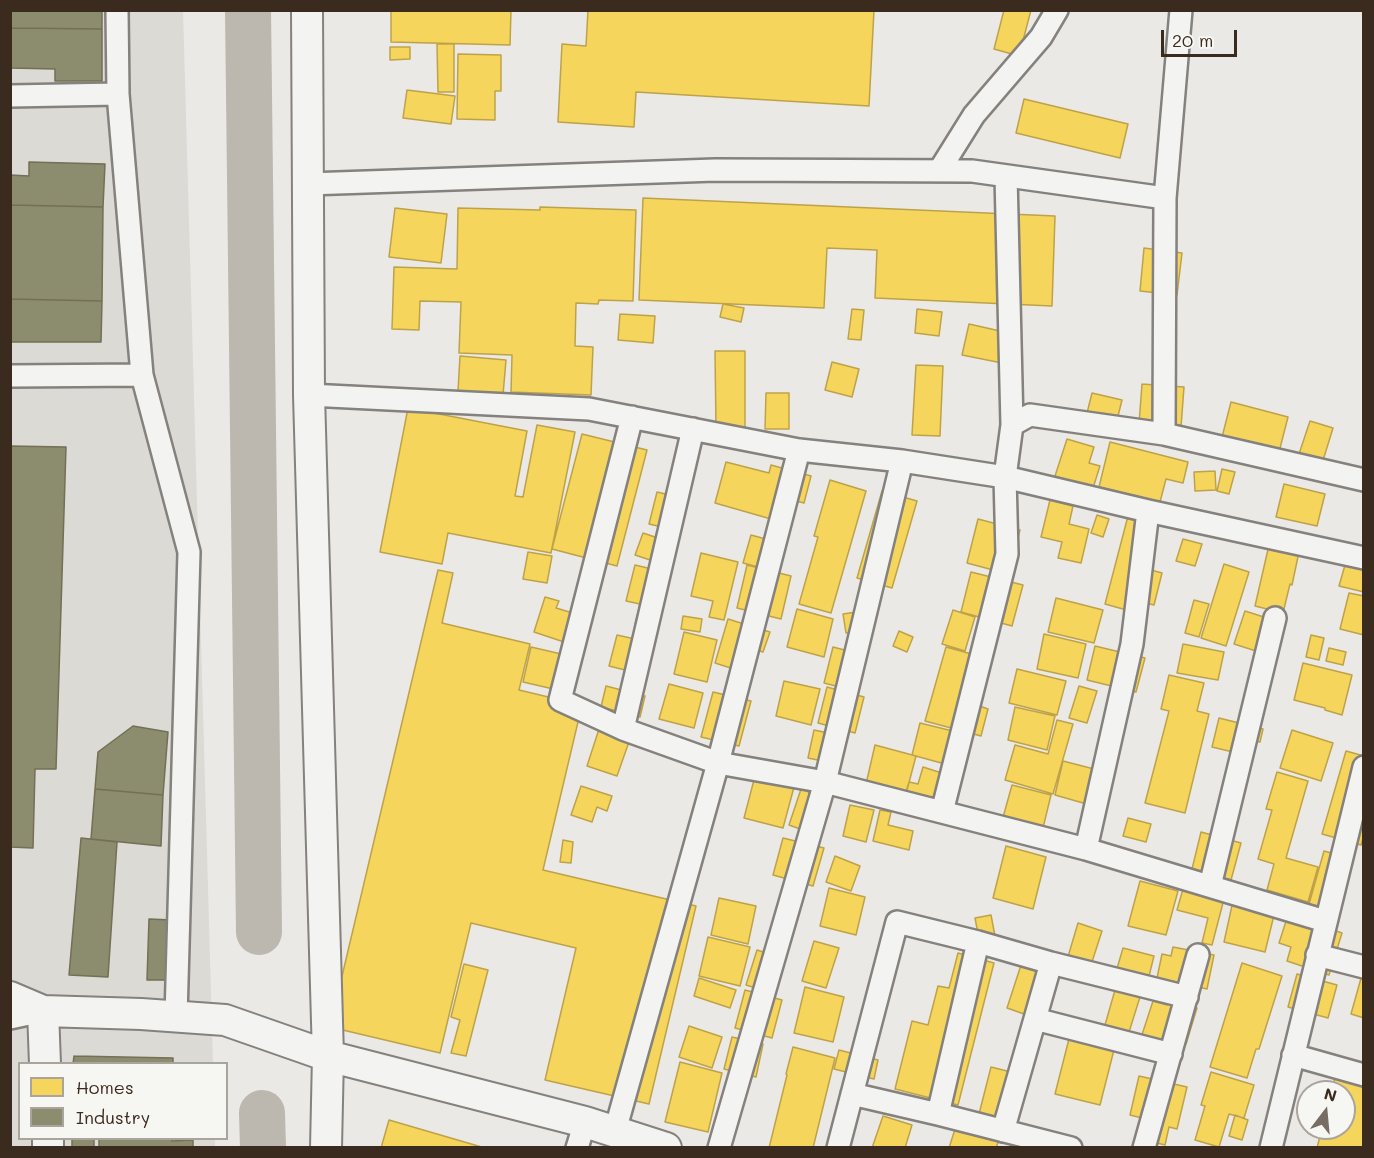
<!DOCTYPE html>
<html>
<head>
<meta charset="utf-8">
<style>
  body { margin:0 }
  #map { position:relative; width:1374px; height:1158px; overflow:hidden; background:#eae9e6; font-family:Mali,sans-serif }
  canvas { display:block }
  .frame { position:absolute; inset:0; border:12px solid #3b2a1e; pointer-events:none }
  .legend { position:absolute; left:18px; top:1062px; width:210px; height:78px; box-sizing:border-box; background:#f6f6f2; border:2px solid #aba49d; margin:0; padding:8px 10px; list-style:none; font-size:18px; color:#3b2a1e }
  .legend li { display:flex; align-items:center; gap:12px; height:30px }
  .legend b { width:30px; border:2px solid #aba49d }
  .north { position:absolute; left:1296px; top:1080px; width:60px; height:60px; box-sizing:border-box; background:#f6f6f2; border:2px solid #aba49d; border-radius:50%; rotate:16deg; font-size:16px; font-weight:700; line-height:24px; text-align:center; color:#3b2a1e }
  .north::after { content:''; display:block; margin:auto; width:21px; height:27px; background:#786d64; clip-path:polygon(50% 0,100% 100%,50% 72%,0 100%) }
  .scale { position:absolute; left:1161px; top:30px; width:76px; height:27px; box-sizing:border-box; border:3px solid #3b2a1e; border-top:0; padding-left:8px; font-size:18px; line-height:21px; white-space:nowrap; color:#3b2a1e; -webkit-text-stroke:4px #f6f6f2; paint-order:stroke }
</style>
</head>
<body>
<div id="map">
<canvas width="1374" height="1158"></canvas>
<div class="frame"></div>
<ul class="legend">
<li><b style="height:16px;background:#f6d55c"></b>Homes</li>
<li><b style="height:16px;background:#8c8c6e"></b>Industry</li>
</ul>
<div class="north">N</div>
<div class="scale">20 m</div>
</div>
<script>
const context = document.querySelector('canvas').getContext('2d');
context.lineJoin = 'round';
function paint(path, color) { context.fillStyle = color; context.fill(path, 'evenodd'); }
const poly = rows => new Path2D(rows.map(r => 'M' + r).join(''));
function stroke(path, color, width, dash) { context.strokeStyle = color; context.lineWidth = width; context.lineCap = dash ? 'butt' : 'round'; context.setLineDash(dash || []); context.stroke(path); }
const built = poly([
  [10,11,183,11,213,1063,20,1064,20,1138,215,1138,215,1147,11,1147]
]);
const homes = poly([
  [391,10,511,10,510,45,391,42,391,10],
  [588,10,874,10,869,106,636,92,634,127,558,122,562,44,586,46,588,10],
  [1004,10,1031,10,1019,56,994,49,1004,10],
  [437,44,454,44,454,92,438,92,437,44],
  [390,47,410,47,410,59,390,60,390,47],
  [458,54,501,55,501,91,495,91,495,120,457,119,458,54],
  [407,90,455,96,451,124,403,118,407,90],
  [1024,99,1128,124,1120,158,1016,133,1024,99],
  [643,198,1055,216,1052,306,875,298,877,250,827,248,824,308,639,300,643,198],
  [540,207,636,210,633,301,599,300,598,304,576,303,575,346,593,347,591,395,511,392,512,355,459,353,461,302,420,301,419,330,392,329,394,267,457,269,458,208,540,210,540,207],
  [395,208,447,214,441,263,389,257,395,208],
  [1144,248,1182,253,1177,295,1140,291,1144,248],
  [723,304,744,308,741,322,720,317,723,304],
  [852,309,864,310,861,340,848,339,852,309],
  [917,309,942,312,939,336,915,333,917,309],
  [620,314,655,316,653,343,618,340,620,314],
  [969,324,1009,333,1002,363,962,355,969,324],
  [715,351,745,351,745,429,716,429,715,351],
  [460,356,506,360,503,395,458,391,460,356],
  [832,362,859,369,852,397,825,390,832,362],
  [916,365,943,366,940,436,912,435,916,365],
  [1142,384,1184,387,1181,427,1139,424,1142,384],
  [766,393,789,393,789,429,765,429,766,393],
  [1092,393,1122,400,1117,420,1087,413,1092,393],
  [1231,402,1288,417,1278,456,1221,441,1231,402],
  [408,408,527,431,515,496,523,497,537,425,575,432,551,553,448,533,442,564,380,552,408,408],
  [1310,421,1333,428,1321,467,1297,460,1310,421],
  [582,434,647,450,617,566,552,549,582,434],
  [1067,439,1094,447,1089,463,1100,466,1093,488,1055,476,1067,439],
  [1110,442,1188,462,1183,483,1166,479,1160,502,1099,487,1110,442],
  [726,462,769,473,771,465,811,476,804,503,784,498,778,521,715,503,726,462],
  [1222,469,1235,472,1229,494,1217,491,1222,469],
  [1215,471,1216,490,1195,491,1194,472,1215,471],
  [830,480,866,491,831,613,799,604,818,537,814,536,830,480],
  [1284,484,1325,494,1317,526,1276,517,1284,484],
  [882,491,917,501,892,588,857,578,882,491],
  [657,492,674,496,666,528,649,524,657,492],
  [1050,500,1073,506,1069,524,1089,529,1081,563,1058,558,1062,542,1041,537,1050,500],
  [1097,515,1109,519,1103,537,1091,533,1097,515],
  [1128,516,1144,521,1133,565,1162,573,1154,605,1133,600,1130,611,1105,604,1128,516],
  [978,519,1020,530,1008,574,967,563,978,519],
  [643,533,673,543,665,565,635,555,643,533],
  [751,535,784,544,777,572,743,563,751,535],
  [1183,539,1202,544,1195,566,1176,561,1183,539],
  [1269,545,1299,552,1292,585,1290,584,1283,613,1255,606,1269,545],
  [528,552,552,556,547,583,523,579,528,552],
  [701,553,738,562,724,620,709,617,713,601,691,596,701,553],
  [1224,564,1249,572,1226,646,1201,638,1224,564],
  [635,565,656,570,657,566,672,570,657,631,635,625,640,604,626,601,635,565],
  [747,565,791,576,781,619,737,608,747,565],
  [1345,565,1364,570,1364,592,1339,586,1345,565],
  [438,570,453,573,442,623,530,644,519,690,582,705,543,870,696,906,649,1104,545,1080,576,948,471,923,440,1053,330,1027,438,570],
  [971,572,1023,585,1012,626,961,612,971,572],
  [1349,593,1364,596,1364,635,1340,629,1349,593],
  [545,597,559,601,556,608,586,617,576,646,534,632,545,597],
  [1056,598,1103,610,1094,643,1048,632,1056,598],
  [1194,600,1209,604,1199,637,1185,633,1194,600],
  [797,609,833,619,824,657,787,647,797,609],
  [953,610,975,617,965,651,942,644,953,610],
  [863,611,866,630,846,633,843,614,863,611],
  [1245,611,1267,618,1256,651,1234,644,1245,611],
  [683,616,702,619,700,632,681,629,683,616],
  [728,619,770,632,763,652,747,647,740,671,715,663,728,619],
  [899,631,913,637,907,652,893,646,899,631],
  [684,632,717,640,707,682,674,674,684,632],
  [1044,634,1086,644,1078,678,1037,669,1044,634],
  [617,635,653,643,645,675,609,666,617,635],
  [1311,635,1324,638,1319,660,1306,657,1311,635],
  [1183,644,1224,652,1218,680,1177,673,1183,644],
  [1095,646,1145,658,1136,692,1087,680,1095,646],
  [531,647,570,656,562,691,523,682,531,647],
  [833,647,860,654,851,690,824,683,833,647],
  [946,647,986,658,974,704,988,709,981,736,925,721,946,647],
  [1329,648,1346,652,1343,665,1326,661,1329,648],
  [1303,663,1352,675,1342,715,1325,710,1325,708,1294,700,1303,663],
  [1017,669,1066,681,1057,715,1009,703,1017,669],
  [1169,675,1204,683,1197,711,1209,714,1185,813,1145,803,1169,711,1161,709,1169,675],
  [784,681,820,689,811,725,776,716,784,681],
  [669,684,703,693,694,728,659,719,669,684],
  [606,686,645,696,640,717,601,707,606,686],
  [1079,686,1097,691,1087,723,1069,718,1079,686],
  [827,687,864,697,855,733,818,723,827,687],
  [713,692,751,701,739,746,701,737,713,692],
  [1015,707,1055,716,1047,750,1008,740,1015,707],
  [1219,718,1263,729,1260,742,1241,738,1237,753,1212,747,1219,718],
  [1057,720,1073,724,1053,794,1005,780,1015,745,1048,754,1057,720],
  [920,723,965,734,956,767,912,755,920,723],
  [599,729,630,739,617,776,587,766,599,729],
  [814,730,838,735,832,763,808,758,814,730],
  [1292,730,1333,743,1321,781,1280,768,1292,730],
  [875,745,916,756,906,794,866,784,875,745],
  [1346,751,1364,756,1364,835,1361,845,1322,834,1346,751],
  [1063,761,1098,770,1090,805,1055,795,1063,761],
  [923,767,948,775,938,805,905,795,909,782,918,784,923,767],
  [1277,772,1308,781,1286,858,1318,867,1308,902,1267,890,1274,864,1258,859,1272,810,1266,809,1277,772],
  [755,776,794,787,783,828,744,818,755,776],
  [1012,785,1051,795,1042,832,1002,821,1012,785],
  [581,786,612,796,607,811,597,807,592,822,571,815,581,786],
  [801,789,825,798,814,834,789,825,801,789],
  [850,805,874,810,866,842,843,836,850,805],
  [880,810,891,812,888,825,913,831,909,850,873,841,880,810],
  [1128,818,1151,824,1146,842,1123,836,1128,818],
  [1201,832,1241,843,1231,880,1192,869,1201,832],
  [783,838,824,848,813,886,773,875,783,838],
  [563,840,573,842,571,863,560,862,563,840],
  [1006,846,1046,857,1033,909,993,898,1006,846],
  [1324,851,1346,857,1331,910,1309,904,1324,851],
  [835,856,860,866,851,891,826,882,835,856],
  [1140,881,1178,891,1166,935,1128,926,1140,881],
  [829,888,865,897,856,935,820,926,829,888],
  [1183,889,1224,899,1212,945,1202,943,1208,918,1177,910,1183,889],
  [719,898,756,906,748,944,711,935,719,898],
  [1233,901,1275,911,1265,952,1224,942,1233,901],
  [991,915,995,936,979,939,975,918,991,915],
  [1288,915,1342,933,1329,975,1287,961,1291,947,1279,943,1288,915],
  [1078,923,1102,931,1090,968,1067,960,1078,923],
  [708,937,750,947,740,986,699,976,708,937],
  [814,941,839,948,826,988,802,981,814,941],
  [1173,947,1214,955,1207,989,1157,978,1162,954,1171,956,1173,947],
  [1123,948,1154,956,1148,980,1116,972,1123,948],
  [757,950,785,959,775,994,746,985,757,950],
  [958,953,994,963,958,1105,895,1089,912,1021,928,1025,938,986,949,988,958,953],
  [1242,963,1282,976,1259,1049,1256,1049,1247,1078,1210,1067,1242,963],
  [464,964,488,970,466,1056,451,1053,460,1020,451,1017,464,964],
  [1021,965,1042,972,1044,1021,1007,1008,1021,965],
  [1363,971,1364,972,1364,1018,1351,1014,1363,971],
  [1297,974,1337,985,1328,1018,1288,1007,1297,974],
  [699,978,736,990,730,1008,694,996,699,978],
  [805,987,844,997,833,1042,794,1033,805,987],
  [745,990,782,1000,772,1038,735,1028,745,990],
  [1115,990,1140,997,1129,1032,1105,1025,1115,990],
  [1168,999,1197,1008,1186,1044,1178,1041,1136,1053,1153,1001,1167,1005,1168,999],
  [1073,1023,1118,1034,1100,1105,1055,1094,1073,1023],
  [689,1026,722,1037,712,1068,679,1057,689,1026],
  [732,1037,763,1044,756,1077,724,1069,732,1037],
  [793,1047,835,1058,813,1148,769,1148,787,1075,786,1074,793,1047],
  [839,1050,878,1060,874,1079,834,1069,839,1050],
  [680,1062,722,1073,708,1132,665,1122,680,1062],
  [991,1067,1027,1076,1015,1123,979,1114,991,1067],
  [1211,1072,1254,1085,1244,1118,1229,1114,1219,1147,1195,1140,1205,1106,1201,1105,1211,1072],
  [1139,1076,1187,1087,1177,1129,1169,1127,1165,1145,1149,1141,1154,1121,1130,1115,1139,1076],
  [1335,1078,1364,1085,1364,1148,1317,1148,1322,1128,1344,1128,1344,1092,1331,1092,1335,1078],
  [1235,1115,1248,1120,1242,1140,1229,1136,1235,1115],
  [883,1116,912,1125,905,1148,872,1148,883,1116],
  [389,1120,485,1148,381,1148,389,1120],
  [956,1126,999,1140,996,1148,949,1148,956,1126]
]);
const industry = poly([
  [10,10,102,10,102,29,10,28,10,10],
  [10,28,102,29,102,81,55,81,55,69,10,68,10,28],
  [29,162,105,164,103,207,10,205,10,175,29,176,29,162],
  [10,205,103,207,102,301,10,299,10,205],
  [10,299,102,301,101,342,10,342,10,299],
  [10,446,66,447,56,769,35,769,33,848,10,847,10,446],
  [133,726,168,732,163,795,95,789,98,752,133,726],
  [95,789,163,795,161,846,91,839,95,789],
  [81,838,117,842,108,977,69,975,81,838],
  [149,919,172,920,171,980,147,980,149,919],
  [74,1056,173,1058,173,1064,73,1064,74,1056],
  [72,1138,94,1138,94,1148,72,1148,72,1138],
  [99,1138,172,1138,172,1141,193,1140,193,1148,99,1148,99,1138]
]);
const river = poly([
  [248,10,259,932],
  [262,1113,263,1148]
]);
const street = poly([
  [117,10,118,94,142,375,189,552,176,1017],
  [10,96,118,94],
  [939,171,974,115,1041,37,1057,10],
  [1006,176,1012,425],
  [308,184,715,170,972,171,1165,198],
  [10,376,142,375],
  [309,395,589,409,799,450,902,461,1005,477,1148,511,1364,558],
  [632,417,560,700,623,729,718,763,825,782,1086,849,1325,921],
  [1164,434,1165,198,1181,10],
  [623,729,693,429],
  [942,812,1007,554,1005,477,1012,425,1030,415,1164,434,1364,480],
  [1086,849,1132,644,1148,511],
  [1210,886,1275,618],
  [1317,955,1364,967],
  [10,1018,43,1011],
  [1035,1019,1171,1054],
  [1293,1055,1364,1075],
  [852,1094,938,1114,1071,1148],
  [938,1114,978,942],
  [615,1131,718,763,799,450],
  [1003,1131,1051,963],
  [577,1148,585,1122],
  [719,1148,825,782,902,461],
  [838,1148,897,922,978,942,1051,963,1187,997],
  [1144,1148,1198,955],
  [1271,1148,1364,767]
]);
const secondary = poly([
  [307,10,309,395,328,1056,326,1148],
  [10,997,43,1011,141,1014,225,1020,328,1056,585,1122,666,1148],
  [43,1011,45,1064],
  [48,1138,48,1148]
]);
paint(built, '#dbdad4');
paint(homes, '#f6d55c');
stroke(homes, '#bea249', 1.5);
paint(industry, '#8c8c6e');
stroke(industry, '#746f56', 1.5);
stroke(river, '#bcb7af', 46);
stroke(street, '#85817d', 26);
stroke(secondary, '#85817d', 34);
stroke(street, '#f3f3f1', 21);
stroke(secondary, '#f3f3f1', 30);
</script>
</body>
</html>
